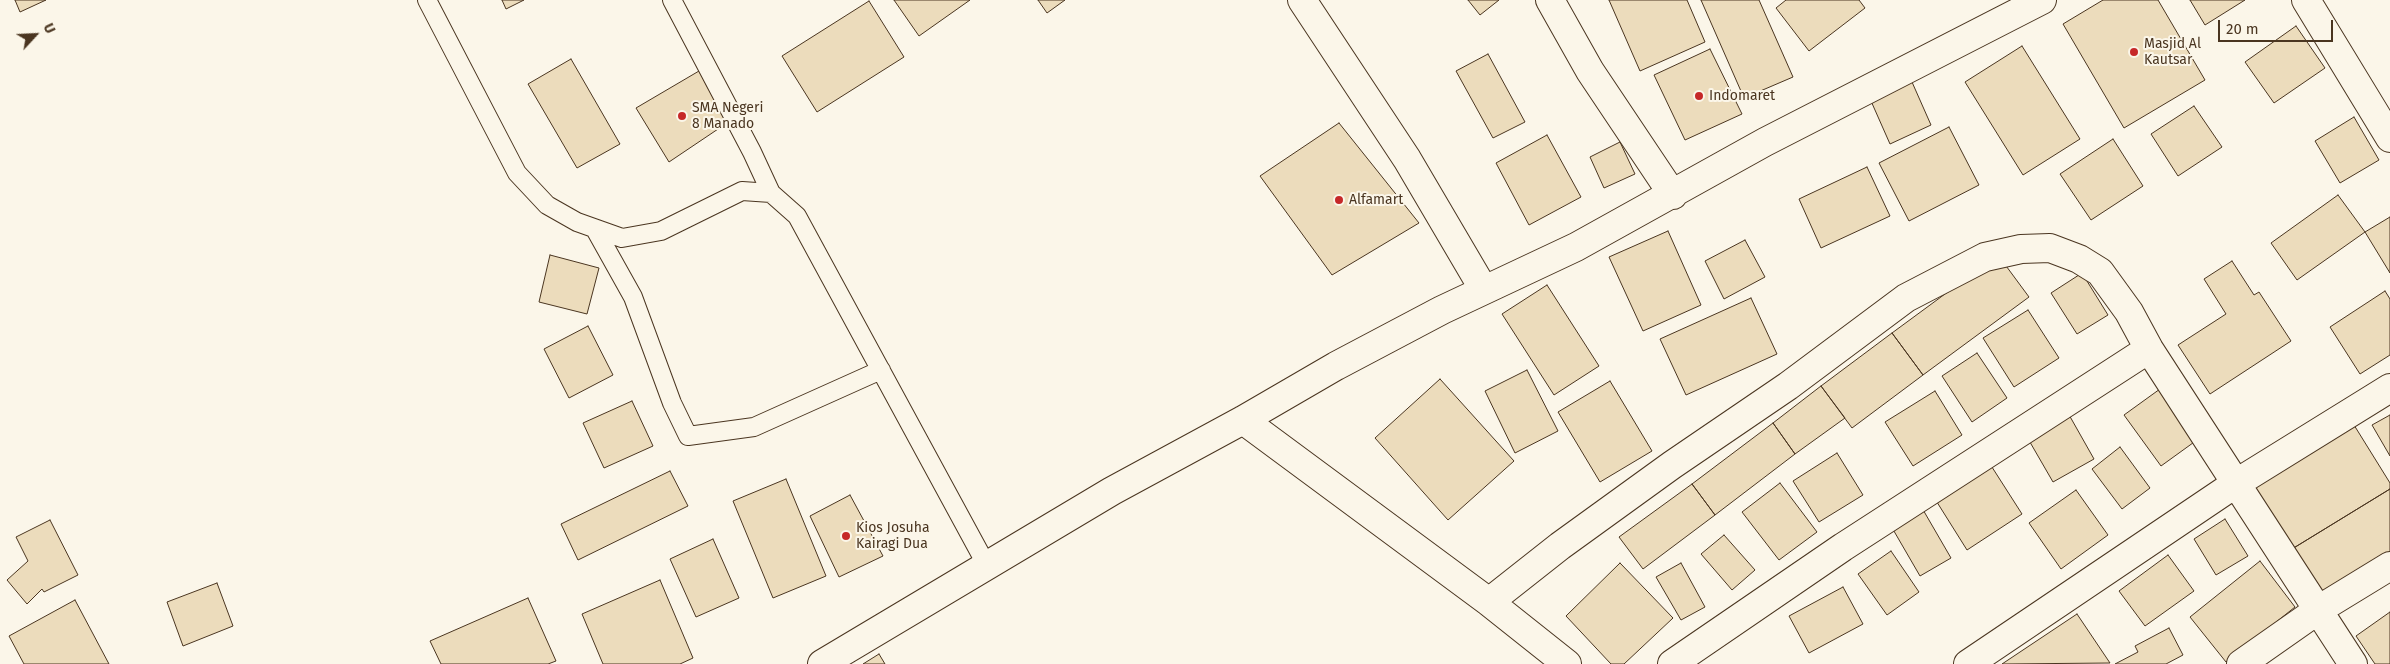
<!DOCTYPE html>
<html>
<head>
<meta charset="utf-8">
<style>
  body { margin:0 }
  #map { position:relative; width:2390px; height:664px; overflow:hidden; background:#fbf6e9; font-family:"Fira Sans",sans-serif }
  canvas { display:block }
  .north { position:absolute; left:10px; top:10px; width:50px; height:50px; -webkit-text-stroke:4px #fbf6e9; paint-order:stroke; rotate:65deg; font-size:14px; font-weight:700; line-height:20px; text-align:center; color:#4a3520 }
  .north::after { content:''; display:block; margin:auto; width:18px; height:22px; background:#4a3520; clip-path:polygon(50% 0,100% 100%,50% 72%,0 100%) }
  .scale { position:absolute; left:2218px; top:20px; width:115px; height:22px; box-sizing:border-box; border:2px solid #4a3520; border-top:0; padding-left:6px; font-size:15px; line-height:18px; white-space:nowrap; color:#4a3520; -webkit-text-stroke:4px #fbf6e9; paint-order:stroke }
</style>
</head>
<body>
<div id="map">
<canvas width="2390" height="664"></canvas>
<div class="north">U</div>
<div class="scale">20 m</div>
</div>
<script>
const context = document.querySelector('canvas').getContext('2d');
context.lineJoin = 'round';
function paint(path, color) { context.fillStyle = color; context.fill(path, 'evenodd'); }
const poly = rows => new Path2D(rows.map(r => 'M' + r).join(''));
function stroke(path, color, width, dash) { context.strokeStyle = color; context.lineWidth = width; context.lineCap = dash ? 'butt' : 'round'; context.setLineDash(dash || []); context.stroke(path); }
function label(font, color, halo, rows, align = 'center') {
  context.font = font + ' "Fira Sans",sans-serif'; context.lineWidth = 4; context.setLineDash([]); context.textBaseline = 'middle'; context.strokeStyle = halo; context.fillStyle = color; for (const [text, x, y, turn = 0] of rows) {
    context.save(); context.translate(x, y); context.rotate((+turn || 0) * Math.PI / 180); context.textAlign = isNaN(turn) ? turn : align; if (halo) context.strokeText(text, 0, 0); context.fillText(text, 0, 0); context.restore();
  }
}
const building = poly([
  [15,0,46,0,20,12,15,0],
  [502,0,524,0,506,9,502,0],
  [894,0,970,0,919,36,894,0],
  [1038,0,1065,0,1047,13,1038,0],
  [1468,0,1499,0,1480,15,1468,0],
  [1609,0,1687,0,1705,42,1640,71,1609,0],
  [1701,0,1759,0,1793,77,1744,98,1701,0],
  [1786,0,1859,0,1865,8,1809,51,1776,8,1786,0],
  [2103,0,2158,0,2205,80,2124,128,2063,24,2103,0],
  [2190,0,2245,0,2205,25,2190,0],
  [869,1,904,57,817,112,782,56,869,1],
  [2296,26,2325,68,2274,103,2245,62,2296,26],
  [2022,46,2080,139,2023,175,1965,82,2022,46],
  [1710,49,1742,114,1685,140,1654,75,1710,49],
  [1488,54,1525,122,1493,138,1456,71,1488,54],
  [571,59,620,144,577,168,528,84,571,59],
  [699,71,727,123,669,162,636,108,699,71],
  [1912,82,1931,125,1890,144,1871,101,1912,82],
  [2194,106,2222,147,2178,176,2151,134,2194,106],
  [2354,117,2379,160,2340,183,2315,141,2354,117],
  [1339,123,1419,223,1332,275,1260,176,1339,123],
  [1949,127,1979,185,1909,221,1879,163,1949,127],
  [1547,135,1581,197,1529,225,1496,163,1547,135],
  [2113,139,2143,186,2091,220,2060,174,2113,139],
  [1620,142,1635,174,1604,188,1590,157,1620,142],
  [1867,167,1890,216,1821,248,1799,199,1867,167],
  [2338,195,2365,232,2297,280,2271,243,2338,195],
  [2390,217,2390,273,2365,232,2390,217],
  [1668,231,1701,305,1643,331,1609,257,1668,231],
  [1745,240,1765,277,1724,299,1705,261,1745,240],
  [550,255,599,268,587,314,539,302,550,255],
  [1998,255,2029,297,1923,375,1892,333,1998,255],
  [2232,261,2254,295,2259,292,2291,341,2210,394,2178,345,2226,314,2204,279,2232,261],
  [2082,273,2108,315,2077,334,2051,293,2082,273],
  [1547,285,1599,366,1554,395,1502,314,1547,285],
  [2385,291,2390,299,2390,355,2360,374,2330,327,2385,291],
  [1751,298,1777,354,1686,395,1660,339,1751,298],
  [2028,310,2059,358,2014,387,1983,338,2028,310],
  [588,326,613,375,569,398,544,349,588,326],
  [1892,333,1923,375,1852,428,1821,386,1892,333],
  [1977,353,2007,398,1972,422,1942,376,1977,353],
  [1527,370,1558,431,1515,453,1485,391,1527,370],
  [1440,379,1514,461,1448,520,1375,438,1440,379],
  [1610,381,1652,451,1600,482,1558,412,1610,381],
  [1821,386,1845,418,1795,454,1773,423,1821,386],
  [2160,389,2197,440,2161,466,2124,415,2160,389],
  [1935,391,1962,435,1913,466,1885,422,1935,391],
  [632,401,653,446,604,468,583,423,632,401],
  [2068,413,2094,459,2053,482,2027,437,2068,413],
  [2390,415,2390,456,2372,425,2390,415],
  [1773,423,1795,454,1715,515,1692,484,1773,423],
  [2354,425,2390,483,2390,489,2292,549,2253,486,2354,425],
  [2120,447,2150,488,2122,509,2092,469,2120,447],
  [1837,453,1863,495,1819,522,1793,481,1837,453],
  [1990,464,2022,514,1967,550,1935,499,1990,464],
  [670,471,688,506,578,560,561,524,670,471],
  [786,479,826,576,773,598,733,501,786,479],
  [1780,483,1817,532,1779,560,1742,512,1780,483],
  [1692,484,1715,515,1643,569,1619,537,1692,484],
  [2390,489,2390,553,2320,596,2292,549,2390,489],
  [2076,490,2108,535,2061,569,2029,523,2076,490],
  [850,495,883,556,839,577,810,516,850,495],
  [1922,508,1951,558,1920,576,1891,526,1922,508],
  [2225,519,2248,556,2216,575,2194,539,2225,519],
  [50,520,78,575,44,592,42,589,27,604,7,580,28,561,16,537,50,520],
  [1724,535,1755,570,1732,590,1701,554,1724,535],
  [713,539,739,598,696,617,670,559,713,539],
  [1891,551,1919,592,1887,615,1858,574,1891,551],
  [2168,555,2194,591,2145,626,2119,591,2168,555],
  [2260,561,2295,607,2226,662,2190,617,2260,561],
  [1620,563,1673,618,1624,664,1611,664,1566,616,1620,563],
  [1681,563,1705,607,1681,620,1656,577,1681,563],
  [660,580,693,658,680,664,603,664,582,614,660,580],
  [217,583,233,626,183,646,167,602,217,583],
  [1843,587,1863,624,1809,653,1789,616,1843,587],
  [528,598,556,661,548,664,441,664,430,641,528,598],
  [75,600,109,664,24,664,9,636,75,600],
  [2390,612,2390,664,2375,664,2356,636,2390,612],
  [2077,614,2110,663,2002,664,2077,614],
  [2169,628,2183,655,2166,664,2115,664,2138,652,2135,646,2169,628],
  [879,654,885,664,863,664,879,654]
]);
const lane = poly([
  [427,0,517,173,547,205,577,222,622,238,661,231,742,191,771,193,797,216,987,566],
  [672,0,752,152,771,193],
  [595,229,633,297,672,403,688,436,754,427,881,370]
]);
const street = poly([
  [1302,0,1407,159,1484,290],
  [1550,0,1590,71,1673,195],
  [2306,0,2390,138],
  [1243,420,1489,602,1567,664],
  [1489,602,1560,546,1672,465,1788,386,1906,298,1985,257,2021,249,2050,248,2079,259,2100,272,2129,312,2149,349,2353,664],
  [822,664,1112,491,1243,420,1336,366,1442,310,1576,247,1765,142,2042,0],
  [1672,664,1843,547,2149,349],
  [1968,664,2235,484,2390,388],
  [2241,664,2318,610,2390,566]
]);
const markers = [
  [2134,52,5,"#c62828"],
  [1699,96,5,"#c62828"],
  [682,116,5,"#c62828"],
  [1339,200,5,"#c62828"],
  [846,536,5,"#c62828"]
];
const poiNames = [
  ["Masjid Al",2144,44],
  ["Kautsar",2144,60],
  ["Indomaret",1709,96],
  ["SMA Negeri",692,108],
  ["8 Manado",692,124],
  ["Alfamart",1349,200],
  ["Kios Josuha",856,528],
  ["Kairagi Dua",856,544]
];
paint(building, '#ecdcbc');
stroke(building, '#4a3520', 1);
stroke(lane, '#4a3520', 20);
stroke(street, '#4a3520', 30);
stroke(lane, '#fbf6e9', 18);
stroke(street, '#fbf6e9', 28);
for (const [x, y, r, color] of markers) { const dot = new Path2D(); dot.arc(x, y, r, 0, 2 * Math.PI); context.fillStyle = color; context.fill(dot); stroke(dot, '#fbf6e9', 2); }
label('14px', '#4a3520', '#fbf6e9', poiNames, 'left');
</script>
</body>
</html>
